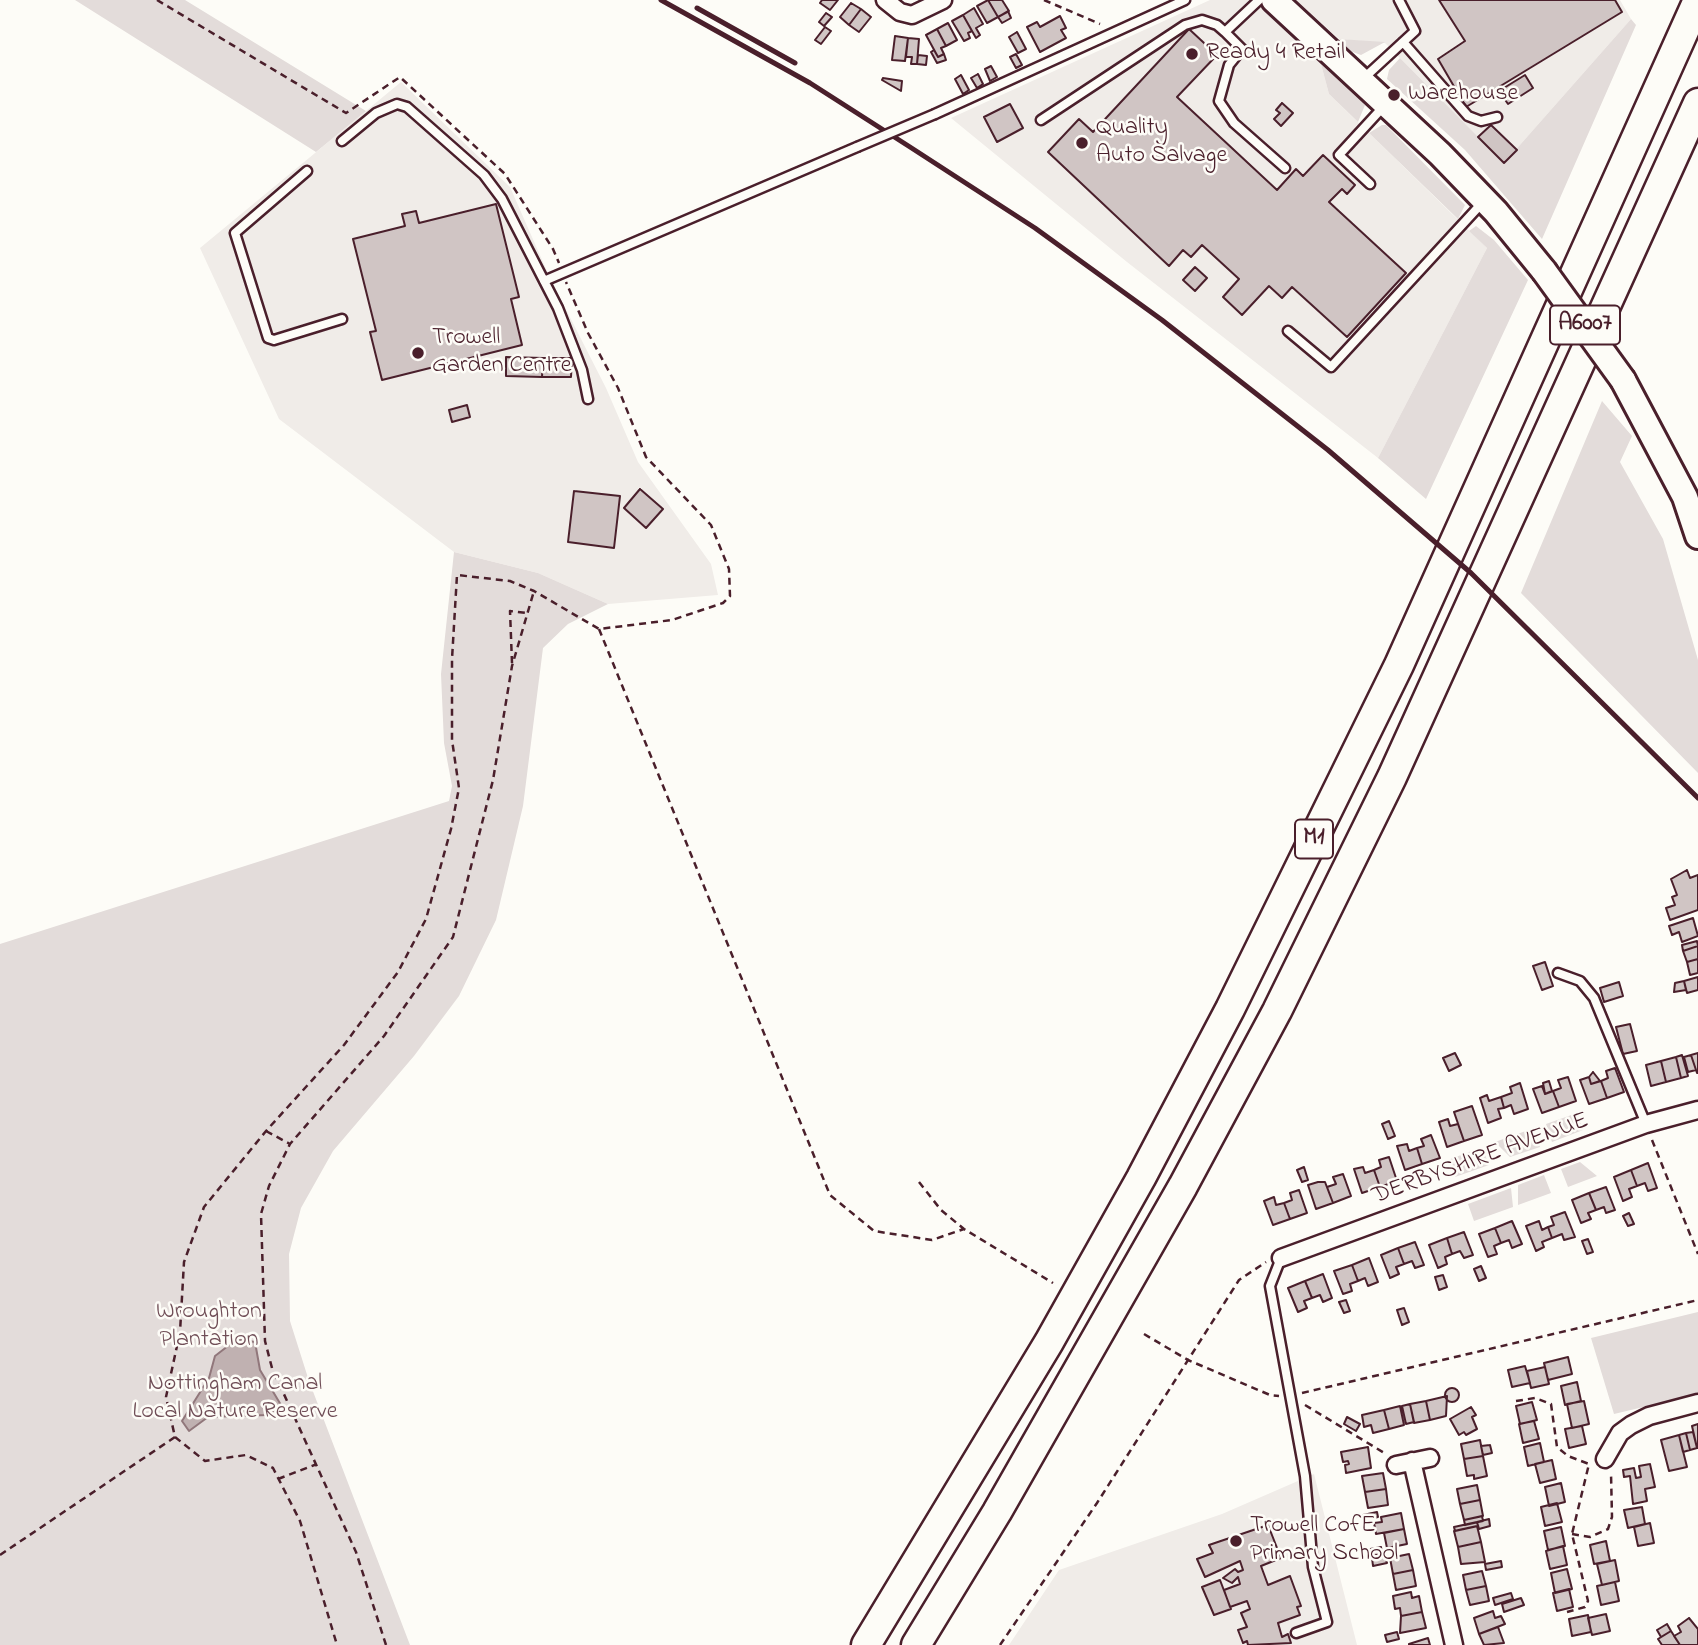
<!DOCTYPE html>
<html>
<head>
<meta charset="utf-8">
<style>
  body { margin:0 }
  canvas { display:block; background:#fdfcf7 }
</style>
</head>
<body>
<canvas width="1698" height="1645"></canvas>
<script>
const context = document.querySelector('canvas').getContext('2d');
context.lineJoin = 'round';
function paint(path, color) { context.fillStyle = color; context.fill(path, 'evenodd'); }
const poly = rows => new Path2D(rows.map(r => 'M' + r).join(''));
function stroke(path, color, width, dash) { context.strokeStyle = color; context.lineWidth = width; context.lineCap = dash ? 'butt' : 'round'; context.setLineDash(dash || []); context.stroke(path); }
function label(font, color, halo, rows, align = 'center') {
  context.font = font + ' "Indie Flower",sans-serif'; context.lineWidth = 5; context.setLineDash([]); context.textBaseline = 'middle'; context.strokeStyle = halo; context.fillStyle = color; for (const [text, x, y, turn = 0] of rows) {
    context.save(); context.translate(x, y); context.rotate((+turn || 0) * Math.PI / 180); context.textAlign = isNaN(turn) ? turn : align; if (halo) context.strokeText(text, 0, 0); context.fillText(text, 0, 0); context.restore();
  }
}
const built = poly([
  [1210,0,1254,0,1321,64,1329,94,1487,248,1378,458,1127,262,951,118],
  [1296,0,1620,0,1631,19,1504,163,1385,43,1339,39],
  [401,82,510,187,550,278,606,388,638,462,711,564,718,595,608,604,538,573,454,552,279,419,200,248],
  [1314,1474,1357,1645,1009,1645,1059,1570,1222,1514]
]);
const green = poly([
  [75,0,185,0,366,111,316,152],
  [1631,19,1636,25,1542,239,1465,150,1387,79,1389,70,1400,58,1504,163],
  [1339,39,1385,42,1361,55,1350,51],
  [1321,64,1365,105,1358,122,1329,94],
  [1382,125,1386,125,1465,205,1458,219,1369,133],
  [1476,226,1494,240,1528,280,1426,499,1378,458,1487,248,1469,231],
  [1602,401,1632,436,1620,462,1663,539,1698,660,1698,773,1521,593],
  [454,552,538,573,608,604,568,624,543,648,523,806,496,920,459,996,414,1056,333,1151,301,1208,289,1254,290,1321,309,1381,410,1645,0,1645,0,944,449,801,452,786,444,743,441,674],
  [1577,1113,1583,1130,1552,1142,1546,1124],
  [1534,1128,1540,1147,1510,1157,1495,1142],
  [1482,1147,1489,1165,1455,1177,1448,1160],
  [1580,1162,1597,1176,1568,1187,1561,1169],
  [1544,1175,1551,1193,1518,1205,1518,1185],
  [1511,1188,1513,1207,1474,1221,1468,1204],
  [1698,1312,1698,1394,1614,1414,1591,1338]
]);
const water = poly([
  [237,1339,255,1342,260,1370,281,1405,268,1415,208,1417,189,1431,182,1421,209,1378,215,1356,237,1339]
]);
const building = poly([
  [822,0,838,0,830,10,820,3,822,0],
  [988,0,998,17,987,23,977,6,988,0],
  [988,0,1002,0,1009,11,998,17,988,0],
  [1439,0,1615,0,1622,12,1466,107,1438,59,1465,41,1439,0],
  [851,3,861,9,849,25,840,17,851,3],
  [974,8,983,24,976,28,980,35,976,38,963,15,974,8],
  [861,9,871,17,859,32,849,25,861,9],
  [1008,11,1011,18,1002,23,998,17,1008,11],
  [826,13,832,17,824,26,819,22,826,13],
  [963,15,972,31,968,33,970,38,964,41,952,21,963,15],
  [1060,16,1066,28,1061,30,1066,38,1040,52,1027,27,1037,22,1040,27,1060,16],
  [948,23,957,40,946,46,937,29,948,23],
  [825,27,831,31,821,44,815,40,825,27],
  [937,29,946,46,941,48,944,54,938,57,926,35,937,29],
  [1189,29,1217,55,1177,97,1277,190,1296,169,1303,176,1323,155,1355,185,1347,194,1342,189,1329,202,1406,273,1347,337,1292,287,1282,298,1269,286,1242,315,1223,297,1239,279,1202,245,1191,257,1183,250,1169,266,1048,152,1079,119,1093,132,1189,29],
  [1017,32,1026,49,1018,53,1009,37,1017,32],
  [895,36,908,38,905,61,892,60,895,36],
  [908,38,919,39,917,64,911,64,912,57,906,57,908,38],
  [934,50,938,57,944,54,946,60,937,63,931,52,934,50],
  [1016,54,1022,65,1016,68,1010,57,1016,54],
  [918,55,927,56,926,65,917,64,918,55],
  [991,66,997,77,990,81,985,69,991,66],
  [978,74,983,84,977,88,971,78,978,74],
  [961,75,969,90,963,94,955,79,961,75],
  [1525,75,1533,88,1508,104,1499,91,1525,75],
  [883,78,902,81,901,91,882,80,883,78],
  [1282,103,1293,113,1281,126,1274,119,1280,113,1276,110,1282,103],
  [1010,104,1023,128,997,142,984,117,1010,104],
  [1491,125,1517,150,1504,163,1478,137,1491,125],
  [496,204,519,297,511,299,522,345,382,380,370,332,376,331,353,239,405,226,402,214,416,211,419,223,496,204],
  [1195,267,1207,278,1195,291,1183,280,1195,267],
  [506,357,543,358,542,377,506,376,506,357],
  [543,358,572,358,571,377,542,377,543,358],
  [467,405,470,417,452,422,449,410,467,405],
  [640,489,663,509,646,528,624,508,640,489],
  [574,491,620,496,614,548,568,542,574,491],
  [1687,870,1690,878,1698,875,1698,910,1670,920,1666,908,1675,905,1672,897,1677,895,1671,879,1687,870],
  [1693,918,1698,936,1682,942,1679,932,1672,935,1669,926,1693,918],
  [1697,941,1698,946,1683,951,1682,945,1697,941],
  [1698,946,1698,959,1687,962,1683,951,1698,946],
  [1698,959,1698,973,1690,975,1687,962,1698,959],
  [1545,962,1553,986,1542,990,1533,966,1545,962],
  [1698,977,1698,990,1687,993,1684,981,1698,977],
  [1684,981,1686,990,1674,992,1675,983,1684,981],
  [1619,982,1623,996,1604,1002,1600,988,1619,982],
  [1630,1024,1637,1051,1623,1054,1616,1027,1630,1024],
  [1455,1053,1461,1065,1449,1071,1443,1058,1455,1053],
  [1698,1053,1698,1073,1697,1073,1691,1055,1698,1053],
  [1682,1055,1688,1076,1681,1078,1676,1057,1682,1055],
  [1691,1055,1696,1070,1688,1072,1684,1057,1691,1055],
  [1676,1057,1681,1078,1666,1082,1661,1061,1676,1057],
  [1661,1061,1666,1082,1651,1086,1646,1065,1661,1061],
  [1615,1068,1624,1092,1607,1098,1601,1081,1608,1078,1606,1071,1615,1068],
  [1593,1072,1600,1081,1591,1084,1589,1077,1593,1072],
  [1568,1077,1576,1101,1559,1107,1553,1091,1561,1088,1558,1080,1568,1077],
  [1589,1077,1591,1084,1601,1081,1607,1098,1589,1104,1580,1080,1589,1077],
  [1549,1081,1552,1091,1545,1094,1543,1083,1549,1081],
  [1520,1083,1528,1109,1514,1114,1511,1105,1504,1108,1501,1097,1512,1093,1510,1087,1520,1083],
  [1542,1086,1545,1094,1553,1091,1559,1107,1542,1113,1533,1089,1542,1086],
  [1487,1095,1489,1101,1501,1097,1504,1108,1498,1109,1501,1118,1488,1123,1480,1098,1487,1095],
  [1472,1106,1482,1135,1464,1141,1454,1112,1472,1106],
  [1448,1119,1450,1126,1458,1124,1464,1141,1447,1147,1439,1122,1448,1119],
  [1389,1121,1395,1136,1388,1139,1382,1124,1389,1121],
  [1431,1135,1440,1158,1422,1164,1417,1148,1424,1146,1421,1139,1431,1135],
  [1407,1144,1409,1151,1417,1148,1422,1164,1405,1170,1397,1146,1407,1144],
  [1389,1157,1397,1181,1380,1187,1374,1170,1381,1167,1379,1160,1389,1157],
  [1648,1163,1657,1188,1648,1191,1645,1183,1637,1186,1631,1170,1648,1163],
  [1304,1167,1308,1180,1302,1182,1297,1170,1304,1167],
  [1363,1167,1365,1173,1374,1170,1380,1187,1362,1193,1354,1169,1363,1167],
  [1631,1170,1637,1186,1629,1189,1632,1197,1623,1201,1614,1177,1631,1170],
  [1343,1174,1351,1196,1333,1203,1327,1187,1336,1184,1333,1177,1343,1174],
  [1318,1182,1325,1182,1333,1203,1316,1209,1308,1185,1318,1182],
  [1606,1187,1615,1210,1606,1213,1604,1207,1596,1210,1589,1193,1606,1187],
  [1299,1190,1307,1213,1290,1219,1284,1203,1292,1200,1290,1193,1299,1190],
  [1589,1193,1596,1210,1588,1213,1591,1219,1581,1223,1572,1200,1589,1193],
  [1274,1197,1276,1205,1284,1203,1290,1219,1273,1225,1264,1201,1274,1197],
  [1565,1212,1575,1237,1564,1240,1562,1234,1552,1238,1548,1227,1554,1225,1551,1217,1565,1212],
  [1629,1213,1634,1224,1628,1226,1623,1216,1629,1213],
  [1512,1221,1522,1244,1512,1248,1509,1240,1501,1243,1495,1228,1512,1221],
  [1539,1221,1542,1230,1548,1227,1552,1238,1542,1242,1544,1247,1536,1251,1526,1226,1539,1221],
  [1495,1228,1501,1243,1494,1246,1497,1254,1488,1257,1479,1234,1495,1228],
  [1464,1232,1473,1255,1464,1258,1460,1251,1452,1254,1447,1238,1464,1232],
  [1447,1238,1452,1254,1445,1257,1447,1264,1438,1268,1429,1245,1447,1238],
  [1588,1239,1593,1252,1587,1254,1582,1241,1588,1239],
  [1415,1242,1424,1265,1415,1268,1412,1261,1404,1264,1398,1248,1415,1242],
  [1398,1248,1404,1264,1396,1267,1399,1274,1390,1278,1381,1255,1398,1248],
  [1369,1258,1378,1282,1368,1286,1365,1278,1358,1281,1352,1265,1369,1258],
  [1352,1265,1358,1281,1350,1284,1352,1291,1343,1294,1334,1271,1352,1265],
  [1481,1266,1486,1278,1479,1281,1474,1269,1481,1266],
  [1323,1274,1332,1298,1323,1302,1320,1295,1312,1298,1305,1281,1323,1274],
  [1443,1275,1447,1287,1439,1290,1435,1277,1443,1275],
  [1305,1281,1312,1298,1304,1301,1307,1308,1298,1312,1288,1288,1305,1281],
  [1346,1300,1350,1311,1344,1313,1339,1302,1346,1300],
  [1404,1308,1409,1322,1402,1325,1397,1310,1404,1308],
  [1568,1357,1572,1374,1548,1380,1544,1363,1568,1357],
  [1525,1366,1530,1383,1512,1387,1508,1370,1525,1366],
  [1545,1367,1549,1384,1531,1388,1527,1371,1545,1367],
  [1577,1382,1581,1401,1565,1405,1561,1386,1577,1382],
  '1445 1395a7 7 0 1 1 14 0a7 7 0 1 1-14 0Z',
  [1447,1396,1446,1416,1430,1420,1426,1401,1447,1396],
  [1426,1401,1430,1420,1414,1423,1410,1404,1426,1401],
  [1584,1401,1589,1424,1572,1428,1567,1404,1584,1401],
  [1532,1402,1537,1420,1520,1424,1516,1406,1532,1402],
  [1410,1404,1414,1422,1406,1424,1402,1406,1410,1404],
  [1400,1406,1404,1425,1389,1429,1384,1410,1400,1406],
  [1471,1407,1476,1415,1472,1417,1477,1429,1466,1435,1464,1432,1459,1435,1450,1419,1471,1407],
  [1384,1410,1389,1429,1373,1433,1371,1425,1364,1427,1362,1415,1384,1410],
  [1347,1417,1360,1424,1356,1431,1344,1424,1347,1417],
  [1534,1421,1539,1439,1523,1443,1519,1424,1534,1421],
  [1698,1424,1698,1448,1697,1448,1692,1426,1698,1424],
  [1582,1426,1586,1444,1569,1448,1565,1429,1582,1426],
  [1693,1432,1697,1448,1690,1450,1686,1433,1693,1432],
  [1686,1433,1690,1450,1683,1452,1679,1435,1686,1433],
  [1679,1435,1687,1467,1669,1471,1661,1440,1679,1435],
  [1480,1440,1483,1456,1464,1459,1461,1444,1480,1440],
  [1540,1443,1544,1462,1528,1466,1524,1447,1540,1443],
  [1490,1445,1492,1453,1483,1455,1481,1446,1490,1445],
  [1368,1447,1371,1468,1346,1473,1345,1465,1349,1464,1348,1461,1343,1462,1341,1452,1368,1447],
  [1483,1456,1487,1476,1474,1479,1474,1475,1467,1476,1464,1459,1483,1456],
  [1552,1460,1556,1479,1540,1483,1535,1464,1552,1460],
  [1650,1464,1655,1487,1645,1489,1647,1501,1633,1504,1630,1476,1624,1477,1623,1470,1634,1468,1636,1478,1641,1477,1639,1466,1650,1464],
  [1383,1473,1386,1489,1365,1492,1362,1476,1383,1473],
  [1561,1483,1565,1502,1549,1506,1545,1487,1561,1483],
  [1477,1485,1480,1500,1460,1504,1457,1489,1477,1485],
  [1386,1489,1388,1505,1368,1508,1365,1492,1386,1489],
  [1480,1500,1483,1516,1464,1520,1460,1504,1480,1500],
  [1557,1503,1562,1522,1545,1526,1541,1507,1557,1503],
  [1642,1507,1645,1524,1628,1528,1624,1510,1642,1507],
  [1377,1512,1378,1517,1364,1520,1363,1515,1377,1512],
  [1401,1513,1404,1529,1376,1534,1374,1523,1382,1522,1381,1517,1401,1513],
  [1482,1516,1483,1521,1465,1525,1464,1520,1482,1516],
  [1489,1519,1490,1526,1479,1529,1477,1522,1489,1519],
  [1477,1522,1478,1526,1455,1531,1454,1527,1477,1522],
  [1650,1523,1654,1543,1638,1546,1634,1527,1650,1523],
  [1268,1525,1281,1558,1261,1566,1268,1585,1290,1576,1301,1606,1297,1607,1300,1615,1278,1623,1282,1637,1288,1634,1291,1643,1248,1645,1247,1641,1243,1643,1238,1630,1247,1627,1241,1613,1250,1609,1247,1601,1230,1607,1224,1590,1240,1584,1238,1577,1232,1583,1223,1578,1235,1569,1238,1572,1243,1570,1240,1561,1205,1577,1197,1559,1213,1553,1209,1545,1268,1525],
  [1477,1526,1481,1542,1458,1547,1454,1531,1477,1526],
  [1561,1527,1565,1546,1548,1550,1544,1531,1561,1527],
  [1404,1529,1407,1544,1387,1548,1384,1533,1404,1529],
  [1606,1541,1610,1561,1594,1564,1590,1545,1606,1541],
  [1481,1542,1485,1562,1461,1564,1458,1547,1481,1542],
  [1563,1546,1567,1565,1550,1569,1546,1551,1563,1546],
  [1381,1547,1382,1554,1367,1557,1365,1550,1381,1547],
  [1409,1554,1413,1570,1393,1574,1390,1558,1409,1554],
  [1385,1555,1387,1563,1373,1566,1372,1558,1385,1555],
  [1615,1560,1619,1581,1602,1585,1597,1564,1615,1560],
  [1501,1561,1502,1567,1486,1570,1485,1564,1501,1561],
  [1567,1569,1572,1589,1555,1593,1551,1573,1567,1569],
  [1413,1570,1416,1586,1396,1590,1393,1574,1413,1570],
  [1482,1571,1486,1586,1466,1590,1463,1575,1482,1571],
  [1220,1580,1231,1609,1214,1615,1202,1587,1220,1580],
  [1615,1582,1619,1601,1601,1605,1597,1586,1615,1582],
  [1486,1586,1489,1601,1470,1605,1466,1590,1486,1586],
  [1569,1589,1573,1607,1557,1611,1553,1593,1569,1589],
  [1411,1592,1412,1598,1419,1596,1422,1612,1401,1616,1400,1608,1395,1609,1393,1596,1411,1592],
  [1511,1593,1513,1599,1495,1605,1493,1598,1511,1593],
  [1521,1598,1524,1605,1504,1612,1502,1604,1521,1598],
  [1493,1611,1495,1618,1501,1616,1505,1624,1479,1634,1474,1618,1493,1611],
  [1422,1612,1426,1628,1400,1633,1401,1616,1422,1612],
  [1606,1614,1610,1631,1592,1635,1588,1618,1606,1614],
  [1588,1615,1591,1632,1572,1636,1569,1619,1588,1615],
  [1689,1618,1698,1629,1698,1645,1680,1645,1674,1636,1681,1632,1678,1626,1689,1618],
  [1667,1624,1671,1631,1661,1637,1657,1630,1667,1624],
  [1498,1627,1504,1643,1484,1645,1479,1634,1498,1627],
  [1671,1631,1680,1645,1662,1645,1658,1639,1671,1631],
  [1397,1632,1399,1639,1387,1642,1385,1635,1397,1632],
  [1428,1638,1430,1645,1409,1645,1409,1644,1428,1638]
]);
const path = poly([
  [157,0,346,113,400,77,505,174,553,249,559,263],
  [1044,0,1100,24],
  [599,629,830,1195,874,1231,932,1240,964,1229],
  [512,663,510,611,526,613],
  [266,1131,290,1144],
  [1652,1140,1698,1254],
  [919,1182,941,1210,964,1229,1053,1283],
  [1144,1334,1188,1360,1270,1395,1279,1396],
  [1302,1393,1698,1300],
  [1516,1401,1535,1398,1551,1404,1557,1447,1568,1456,1589,1464,1572,1534,1588,1601,1585,1607,1567,1612],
  [1305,1405,1386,1454],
  [175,1437,205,1461,246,1455,273,1468,300,1521,337,1645],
  [278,1479,317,1464],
  [1572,1534,1590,1537,1608,1529,1612,1517,1611,1473],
  [0,1555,175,1437,166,1397,180,1332,184,1262,204,1207,266,1131,344,1045,398,972,426,919,451,829,459,788,452,740,452,659,457,575,510,581,534,591,599,629,672,620,723,603,730,596,729,569,711,525,646,457,618,388,588,333,566,282],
  [386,1645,356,1552,272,1368,265,1341,261,1214,269,1186,290,1144,384,1036,453,937,493,780,512,666,534,591],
  [1000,1645,1097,1503,1239,1280,1266,1262]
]);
const lane = poly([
  [1259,0,1225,32,1242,49,1229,65,1219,101,1234,123,1285,168],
  [1403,42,1468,116,1481,121,1497,117],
  [1364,78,1415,31,1399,0],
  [935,114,1185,0],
  [1041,120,1185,25,1202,20,1217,25,1225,32],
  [342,141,376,113,397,104,407,107,484,175,502,199,558,308,582,370,588,399],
  [307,171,235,233,268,338,274,340,342,319],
  [1370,184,1339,155,1385,105],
  [544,281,857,147],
  [1288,331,1331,367,1483,202],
  [1558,973,1580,981,1594,998,1646,1124],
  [1281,1258,1270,1286,1305,1476,1313,1567,1327,1622,1296,1633]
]);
const street = poly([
  [885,0,900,12,912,15,943,0],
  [1281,1258,1646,1124,1698,1110],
  [1605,1459,1620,1433,1631,1425,1649,1416,1698,1403],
  [1412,1461,1454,1645],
  [1396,1465,1430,1458]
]);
const primary = poly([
  [1274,0,1440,154,1496,212,1544,271],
  [1623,380,1685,497,1698,536]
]);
const highway = poly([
  [866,1645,1049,1342,1141,1178,1230,1009,1399,665,1698,0],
  [916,1645,997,1512,1183,1186,1277,1011,1392,777,1698,103]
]);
const rail = poly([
  [661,0,810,83,910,147,1035,228,1162,320,1328,450,1471,573,1698,798],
  [697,8,795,63]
]);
const laneBridge = poly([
  [857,147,935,114]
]);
const primaryBridge = poly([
  [1544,271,1623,380]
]);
const markers = [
  [1192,54,7,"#4a1f2b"],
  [1394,95,7,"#4a1f2b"],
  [1082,143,7,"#4a1f2b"],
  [418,353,7,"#4a1f2b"],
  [1236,1541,7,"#4a1f2b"]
];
const shields = [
  [1585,325,70],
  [1314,839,38]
];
const shieldNames = [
  ["A6007",1585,325],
  ["M1",1314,839]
];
const poiNames = [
  ["Ready 4 Retail",1206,54],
  ["Warehouse",1408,95],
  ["Quality",1096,129],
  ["Auto Salvage",1096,157],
  ["Trowell",432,339],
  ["Garden Centre",432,367],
  ["Trowell CofE",1250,1527],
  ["Primary School",1250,1555]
];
const streetNames = [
  ["DERBYSHIRE AVENUE",1481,1160,-20]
];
const parkNames = [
  ["Wroughton",209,1313],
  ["Plantation",209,1341],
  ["Nottingham Canal",235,1385],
  ["Local Nature Reserve",235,1413]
];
paint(built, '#f0ece8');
paint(green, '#e3dcda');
paint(water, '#c0b1b1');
stroke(water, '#91777b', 2);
paint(building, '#d0c5c4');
stroke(building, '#4a1f2b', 2);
stroke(lane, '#4a1f2b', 13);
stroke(street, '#4a1f2b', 21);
stroke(primary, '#4a1f2b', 30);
stroke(highway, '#4a1f2b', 33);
stroke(path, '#4a1f2b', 2.5, [7, 5]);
stroke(lane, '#fdfcf7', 8);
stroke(street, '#fdfcf7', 16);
stroke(primary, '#fdfcf7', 24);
stroke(highway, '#fdfcf7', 28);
stroke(rail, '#4a1f2b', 5);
stroke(laneBridge, '#4a1f2b', 13, []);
stroke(primaryBridge, '#4a1f2b', 30, []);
stroke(laneBridge, '#fdfcf7', 8);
stroke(primaryBridge, '#fdfcf7', 24);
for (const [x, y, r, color] of markers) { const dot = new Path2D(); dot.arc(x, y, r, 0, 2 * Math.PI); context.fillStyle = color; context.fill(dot); stroke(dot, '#fdfcf7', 2.5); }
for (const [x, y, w] of shields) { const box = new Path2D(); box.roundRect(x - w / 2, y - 19.5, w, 39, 5); context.fillStyle = '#fdfcf7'; context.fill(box); stroke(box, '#4a1f2b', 2); }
label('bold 23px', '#4a1f2b', null, shieldNames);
label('24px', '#4a1f2b', '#fdfcf7', poiNames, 'left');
label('24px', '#4a1f2b', '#fdfcf7', streetNames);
label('24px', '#704e57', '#fdfcf7', parkNames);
</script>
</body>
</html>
